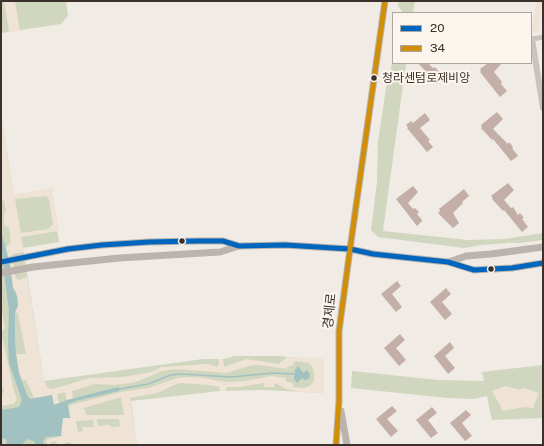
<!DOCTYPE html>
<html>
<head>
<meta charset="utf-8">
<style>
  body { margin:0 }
  #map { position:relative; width:544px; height:446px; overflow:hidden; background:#f0ebe5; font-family:"Public Sans",sans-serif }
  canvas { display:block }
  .frame { position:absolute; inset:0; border:2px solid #3b302b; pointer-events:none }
  .legend { position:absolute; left:392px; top:12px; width:140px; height:52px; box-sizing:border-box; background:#fbf5ee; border:1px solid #aea6a0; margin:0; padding:5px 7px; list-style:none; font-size:12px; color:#3b302b }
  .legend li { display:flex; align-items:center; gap:8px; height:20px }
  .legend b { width:20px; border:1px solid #aea6a0 }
</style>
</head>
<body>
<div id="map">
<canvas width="544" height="446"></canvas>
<div class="frame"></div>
<ul class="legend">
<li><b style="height:5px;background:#0065bd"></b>20</li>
<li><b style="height:5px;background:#d18e09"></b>34</li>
</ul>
</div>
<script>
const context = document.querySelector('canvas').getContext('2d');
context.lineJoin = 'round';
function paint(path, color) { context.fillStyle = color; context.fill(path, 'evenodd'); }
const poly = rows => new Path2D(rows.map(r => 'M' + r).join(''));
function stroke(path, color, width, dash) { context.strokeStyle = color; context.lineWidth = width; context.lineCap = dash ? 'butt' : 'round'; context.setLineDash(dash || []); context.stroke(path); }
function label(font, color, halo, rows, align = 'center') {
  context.font = font + ' "Public Sans","Noto Sans KR",sans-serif'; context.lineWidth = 4; context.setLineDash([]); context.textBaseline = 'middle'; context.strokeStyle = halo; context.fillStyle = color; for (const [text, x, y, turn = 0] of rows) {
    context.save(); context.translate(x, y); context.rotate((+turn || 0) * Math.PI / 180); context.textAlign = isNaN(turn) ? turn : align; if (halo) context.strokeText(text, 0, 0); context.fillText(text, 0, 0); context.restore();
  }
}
const green = poly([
  [1,1,66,1,68,16,61,24,1,33],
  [399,1,415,1,413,13,403,13,398,6],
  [393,54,393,63,406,63,383,231,468,240,504,239,543,233,543,240,519,243,508,243,482,245,464,248,378,237,371,230,377,182,378,142,386,88,390,76],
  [1,114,14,195,52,188,59,242,23,248,44,381,203,359,223,359,235,356,280,356,287,357,324,359,324,393,264,390,220,391,131,401,137,445,1,445,1,387,3,387,1,374],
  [543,365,543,418,492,420,487,396,473,399,448,398,351,388,352,371,438,380,484,381,482,372]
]);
const plaza = poly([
  [4,1,15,1,20,31,9,32],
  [536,1,542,1,539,33,532,32],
  [1,114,14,195,52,188,59,231,21,237,24,252,12,254,16,279,19,280,27,277,44,381,48,388,52,389,60,387,89,378,123,377,140,374,151,372,161,367,207,364,218,367,219,359,223,359,224,367,246,359,279,364,287,357,324,359,324,393,299,392,286,389,275,383,274,387,264,387,264,383,240,387,227,387,225,391,220,391,219,387,208,385,181,383,174,385,157,393,130,398,137,445,73,445,69,442,65,443,63,445,56,445,57,442,56,441,51,442,50,445,47,445,46,440,61,436,63,418,70,418,68,406,78,403,121,392,148,388,177,378,186,377,205,378,219,381,230,382,245,381,271,376,286,378,286,381,294,384,293,387,303,388,307,387,311,385,314,381,314,375,313,368,309,363,295,361,293,365,287,367,287,369,258,365,249,366,226,373,177,369,162,371,139,381,125,384,113,385,95,384,72,391,73,399,67,400,65,392,57,394,59,403,54,405,52,395,34,398,26,380,22,380,19,373,16,354,26,354,18,314,15,312,18,306,16,292,13,288,6,247,11,243,9,227,4,226,4,213,6,212,4,200,1,200,1,190,2,189,1,183],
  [46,196,49,199,53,224,48,229,21,233,15,199],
  [121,397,124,415,86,415,84,408],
  [97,419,119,419,120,426,111,427,110,425,98,426],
  [93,420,94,427,82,427,83,431,78,432,76,421],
  [1,305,5,329,1,331,14,392,17,398,14,404,1,406,1,396,4,392,1,374],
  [506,386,520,390,524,388,539,393,533,408,525,407,503,411,492,391]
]);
const water = poly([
  [1,200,2,217,1,231,10,264,13,288,17,296,18,306,15,312,15,341,16,354,19,373,27,395,30,399,52,395,54,405,67,400,118,387,120,389,119,391,79,400,68,404,70,418,63,418,61,436,46,437,43,441,44,445,35,445,35,442,28,439,21,445,7,445,6,439,2,438,1,439,1,410,19,407,22,400,9,363,8,341,9,311,3,264,1,257],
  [298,366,303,373,307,370,310,374,309,379,305,380,302,378,297,383,294,379,295,370]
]);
const stream = poly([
  [120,389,148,384,171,375,181,374,231,377,273,373,294,374]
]);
const building = poly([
  [418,63,428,63,433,68,435,67,439,72,437,73,443,79,437,84],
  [488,63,502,63,494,72,502,82,501,84,507,91,500,97,480,72,481,71,480,69],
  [497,112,503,119,493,129,508,144,509,142,513,147,512,148,518,156,511,161,493,139,492,140,481,128,482,127,481,125],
  [425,113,430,120,420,128,430,140,428,141,433,147,427,152,407,128,408,127,406,125,411,121,413,123],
  [508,183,514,190,504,200,511,208,513,207,518,215,520,213,524,218,522,219,528,227,522,232,504,210,503,211,492,199,493,198,491,196],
  [413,186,418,192,408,203,413,209,415,208,419,212,417,214,422,220,422,221,417,226,396,199],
  [464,189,469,196,462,202,463,203,453,213,459,223,453,228,438,213,440,211,439,209],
  [397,281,401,286,392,294,402,307,396,312,381,294],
  [446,288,451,294,442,302,452,314,445,320,430,302],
  [400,334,405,340,396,348,406,360,399,366,384,348],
  [450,342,454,348,445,356,455,368,448,374,434,356],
  [392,406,397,411,387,419,398,431,391,437,376,419],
  [432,407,437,413,428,420,438,433,431,438,416,420],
  [466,410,471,415,462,423,472,436,465,441,450,423]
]);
const minor = poly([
  [532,39,543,37]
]);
const tertiary = poly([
  [532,39,543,108]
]);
const secondary = poly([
  [1,262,68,249,102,245,149,242,198,241,223,241,239,246,285,245,350,249,373,254,448,262,474,270,512,268,543,263],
  [449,262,466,256,491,254,543,247],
  [1,273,33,267,119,258,220,252,239,246],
  [341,411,347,445],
  [336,445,339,401,339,331,350,249,385,1]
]);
const bus1 = poly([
  [1,262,68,249,102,245,149,242,198,241,223,241,239,246,285,245,350,249,373,254,448,262,474,270,512,268,543,263]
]);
const bus2 = poly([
  [336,445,339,401,339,331,350,249,385,1]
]);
const markers = [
  [374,78,3.5,"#3b302b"],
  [182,241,3.5,"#3b302b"],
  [491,269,3.5,"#3b302b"]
];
const busNames = [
  ["청라센텀로제비앙",382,78]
];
const streetNames = [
  ["경제로",330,311,-84]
];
paint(green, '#d1d6bf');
paint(plaza, '#eee3d5');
paint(water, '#a1c2c1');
stroke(stream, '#a1c2c1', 1.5);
paint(building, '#c3afa7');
stroke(minor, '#c9c3be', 5);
stroke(tertiary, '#c9c3be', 6);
stroke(secondary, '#bab3ae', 7);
stroke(bus1, '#0065bd', 5);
stroke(bus2, '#d18e09', 5);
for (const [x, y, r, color] of markers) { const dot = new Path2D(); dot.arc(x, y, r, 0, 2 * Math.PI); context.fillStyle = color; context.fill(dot); stroke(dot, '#fbf5ee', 1.5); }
label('12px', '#3b302b', '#fbf5ee', busNames, 'left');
label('13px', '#3b302b', '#fbf5ee', streetNames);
</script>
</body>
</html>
